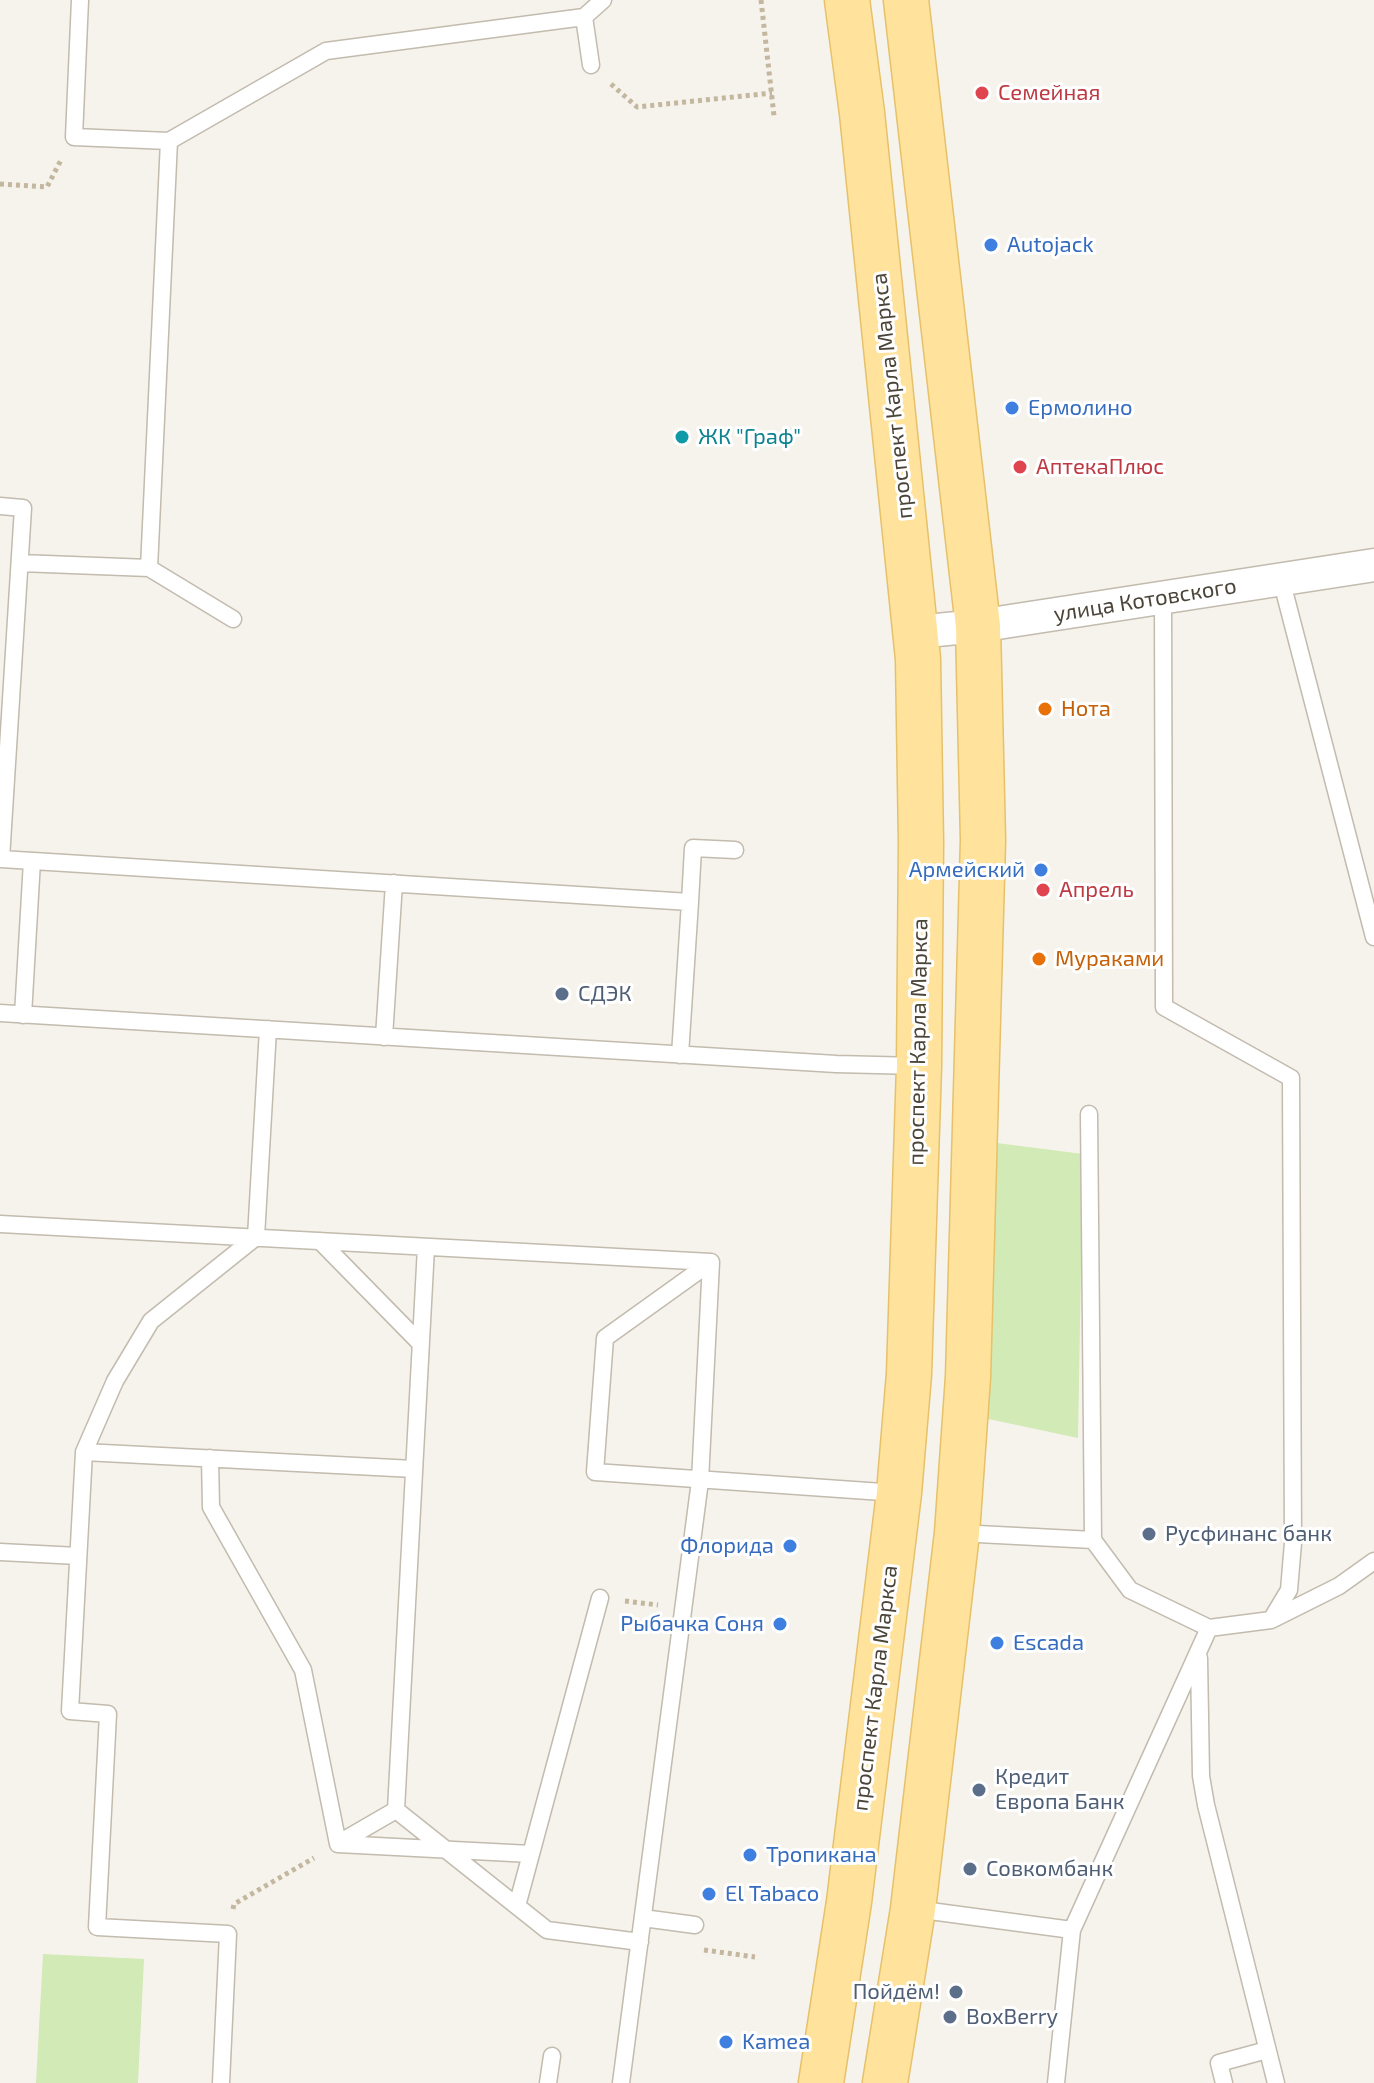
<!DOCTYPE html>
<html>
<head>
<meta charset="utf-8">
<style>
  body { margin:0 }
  canvas { display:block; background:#f6f3ec }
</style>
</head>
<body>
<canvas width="1374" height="2083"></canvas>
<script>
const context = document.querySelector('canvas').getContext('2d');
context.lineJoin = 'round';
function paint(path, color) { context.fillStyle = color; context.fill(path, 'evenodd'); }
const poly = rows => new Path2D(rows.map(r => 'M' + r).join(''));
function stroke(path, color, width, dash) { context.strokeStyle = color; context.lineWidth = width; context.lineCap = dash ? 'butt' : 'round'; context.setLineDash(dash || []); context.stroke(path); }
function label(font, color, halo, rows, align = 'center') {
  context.font = font + ' "Exo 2",sans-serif'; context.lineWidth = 6; context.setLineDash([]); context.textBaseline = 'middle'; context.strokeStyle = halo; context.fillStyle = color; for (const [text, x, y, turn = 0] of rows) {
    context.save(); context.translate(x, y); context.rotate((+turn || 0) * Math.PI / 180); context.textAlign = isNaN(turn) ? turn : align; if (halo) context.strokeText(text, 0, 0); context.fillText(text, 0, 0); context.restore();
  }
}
const green = poly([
  [989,1142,1083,1154,1078,1438,979,1417],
  [43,1954,144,1959,138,2083,36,2083]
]);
const path = poly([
  [761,0,774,116],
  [611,84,637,107,772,93],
  [0,184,47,187,62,158],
  [625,1601,658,1605],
  [233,1909,234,1904,314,1858],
  [704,1950,755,1957]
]);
const lane = poly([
  [80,0,74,137,169,141,326,51,584,17,591,65],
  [584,17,603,0],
  [0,506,23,508,1,859,690,902,680,1055],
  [20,563,149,568,233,619],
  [149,568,169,141],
  [1281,579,1374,937],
  [1163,597,1164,1007,1291,1078,1293,1543,1289,1590,1271,1620],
  [690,902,693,848,735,850],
  [0,1013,836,1064,917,1066],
  [23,1015,32,861],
  [384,1037,394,883],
  [1089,1114,1093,1540,1130,1590,1209,1628,1271,1620,1339,1586,1374,1561],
  [0,1224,711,1262],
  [320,1241,421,1344],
  [711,1262,605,1338,595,1472,897,1493],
  [84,1452,115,1381,151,1321,256,1237,268,1029],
  [210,1458,211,1507,303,1670,338,1844,531,1854],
  [959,1533,1093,1540],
  [0,1552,78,1556],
  [1199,1658,1201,1776,1206,1805,1276,2083],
  [396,1810,426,1247],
  [396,1810,547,1930,640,1942],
  [339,1843,396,1810],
  [517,1906,600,1598],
  [915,1909,1072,1930],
  [643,1918,695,1925],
  [221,2083,228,1934,97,1927,108,1714,70,1711,84,1452,414,1469],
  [548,2083,552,2056],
  [621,2083,700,1481,711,1262],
  [1056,2083,1072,1930,1209,1628],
  [1224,2083,1219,2063,1267,2050]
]);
const street = poly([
  [916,632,978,626,1374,565]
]);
const primary = poly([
  [821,2083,849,1902,899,1493,909,1374,919,1066,921,843,918,659,862,113,847,0],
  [885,2083,913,1909,957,1533,968,1377,983,840,978,626,906,0]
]);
const markers = [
  [982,93,8,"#e0444e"],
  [991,245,8,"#3f7fe0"],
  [1012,408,8,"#3f7fe0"],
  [682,437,8,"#0f9aa8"],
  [1020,467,8,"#e0444e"],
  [1045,709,8,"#e8710a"],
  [1041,870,8,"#3f7fe0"],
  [1043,890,8,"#e0444e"],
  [1039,959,8,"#e8710a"],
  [562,994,8,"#5c6f8a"],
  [1149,1534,8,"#5c6f8a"],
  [790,1546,8,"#3f7fe0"],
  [780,1624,8,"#3f7fe0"],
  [997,1643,8,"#3f7fe0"],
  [979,1790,8,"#5c6f8a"],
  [750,1855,8,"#3f7fe0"],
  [970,1869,8,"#5c6f8a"],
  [709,1894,8,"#3f7fe0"],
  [956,1992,8,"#5c6f8a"],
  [950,2017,8,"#5c6f8a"],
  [726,2042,8,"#3f7fe0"]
];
const healthNames = [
  ["Семейная",998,93],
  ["АптекаПлюс",1036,467],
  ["Апрель",1059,890]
];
const shopNames = [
  ["Autojack",1007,245],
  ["Ермолино",1028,408],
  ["Армейский",1025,870,"right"],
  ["Флорида",774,1546,"right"],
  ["Рыбачка Соня",764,1624,"right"],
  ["Escada",1013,1643],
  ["Тропикана",766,1855],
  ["El Tabaco",725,1894],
  ["Kamea",742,2042]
];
const streetNames = [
  ["проспект Карла Маркса",892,396,-96],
  ["улица Котовского",1145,600,-9],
  ["проспект Карла Маркса",918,1042,-89],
  ["проспект Карла Маркса",875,1688,-83]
];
const cultureNames = [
  ["ЖК \"Граф\"",698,437]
];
const foodNames = [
  ["Нота",1061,709],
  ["Мураками",1055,959]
];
const serviceNames = [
  ["СДЭК",578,994],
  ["Русфинанс банк",1165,1534],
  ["Кредит",995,1777],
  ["Европа Банк",995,1802],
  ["Совкомбанк",986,1869],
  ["Пойдём!",940,1992,"right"],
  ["BoxBerry",966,2017]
];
paint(green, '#d2eab5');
stroke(lane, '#c2bbae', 19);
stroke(street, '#c2bbae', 35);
stroke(primary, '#e6c16a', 47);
stroke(path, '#c4b79f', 5, [4, 4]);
stroke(lane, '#fff', 16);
stroke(street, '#fff', 32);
stroke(primary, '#ffe39c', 44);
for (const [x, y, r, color] of markers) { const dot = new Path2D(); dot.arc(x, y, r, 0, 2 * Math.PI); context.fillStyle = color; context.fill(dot); stroke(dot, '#fff', 3); }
label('22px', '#be3a42', '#fff', healthNames, 'left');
label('22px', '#366cbe', '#fff', shopNames, 'left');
label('22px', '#4b4439', '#fff', streetNames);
label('22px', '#0d838f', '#fff', cultureNames, 'left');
label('22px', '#c56008', '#fff', foodNames, 'left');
label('22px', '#4e5e75', '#fff', serviceNames, 'left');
</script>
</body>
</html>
